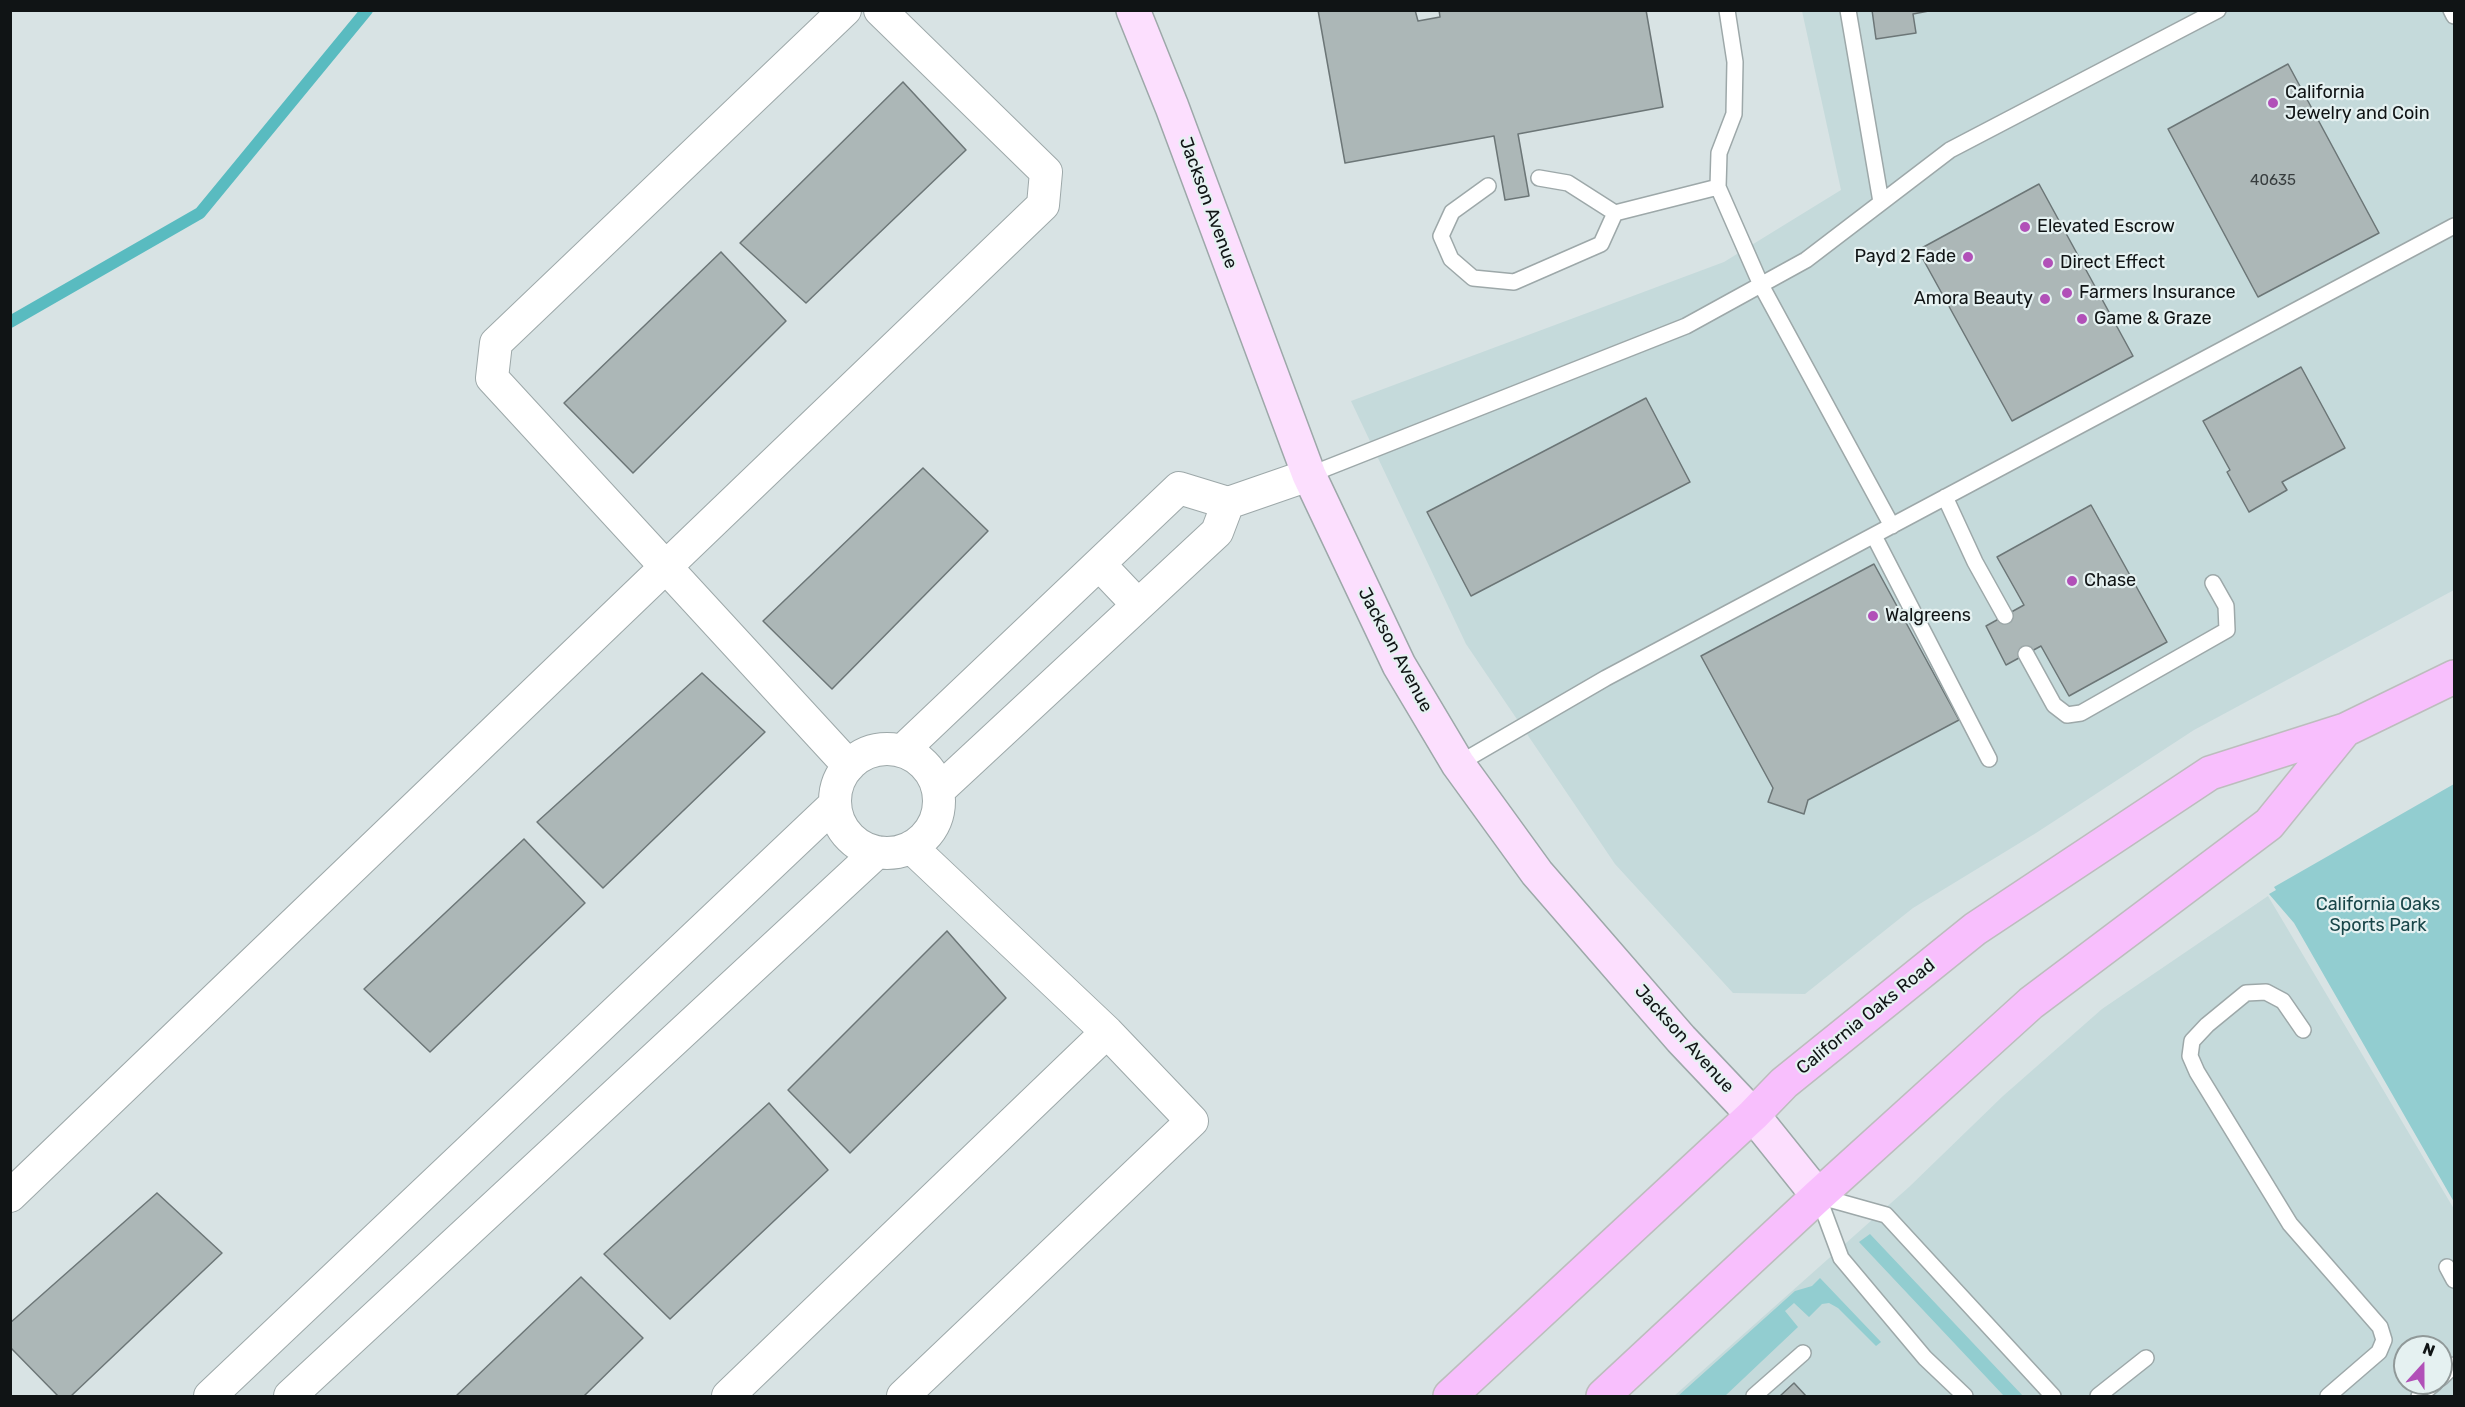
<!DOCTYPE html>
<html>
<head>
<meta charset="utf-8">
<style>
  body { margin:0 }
  #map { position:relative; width:2465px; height:1407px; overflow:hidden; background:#d8e3e4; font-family:Rubik,sans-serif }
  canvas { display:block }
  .frame { position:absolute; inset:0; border:12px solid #101415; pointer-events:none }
  .north { position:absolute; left:2393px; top:1335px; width:60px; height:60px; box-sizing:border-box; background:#e5f1f1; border:2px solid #909999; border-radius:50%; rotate:21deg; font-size:16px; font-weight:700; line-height:24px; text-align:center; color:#101415 }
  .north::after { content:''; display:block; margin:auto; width:21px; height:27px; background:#b150b8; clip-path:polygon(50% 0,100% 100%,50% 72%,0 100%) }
</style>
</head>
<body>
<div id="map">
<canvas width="2465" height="1407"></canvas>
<div class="frame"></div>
<div class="north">N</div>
</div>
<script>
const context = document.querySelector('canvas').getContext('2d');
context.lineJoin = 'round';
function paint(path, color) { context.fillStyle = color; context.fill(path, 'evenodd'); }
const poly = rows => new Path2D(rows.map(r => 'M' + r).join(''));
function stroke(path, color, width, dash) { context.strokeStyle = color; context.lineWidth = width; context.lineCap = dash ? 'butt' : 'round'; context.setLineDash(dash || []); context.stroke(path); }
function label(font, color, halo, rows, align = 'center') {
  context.font = font + ' Rubik,sans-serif'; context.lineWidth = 4.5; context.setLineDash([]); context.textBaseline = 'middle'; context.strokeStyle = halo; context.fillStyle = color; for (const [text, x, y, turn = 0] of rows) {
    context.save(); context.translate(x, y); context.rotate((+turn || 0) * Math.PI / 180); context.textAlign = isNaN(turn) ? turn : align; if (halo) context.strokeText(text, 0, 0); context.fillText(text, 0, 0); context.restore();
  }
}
const built = poly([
  [1802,11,2454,11,2454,590,2194,730,2036,833,1913,908,1805,994,1733,993,1615,864,1466,644,1351,401,1724,262,1841,190],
  [2268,896,2454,1209,2454,1396,1674,1396,1909,1187,2003,1096,2102,1009],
  [2405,1347,2441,1347,2441,1383,2405,1383]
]);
const green = poly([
  [2454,784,2454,1202,2294,923,2269,894,2276,890,2274,887],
  [1870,1234,2023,1396,2004,1396,1859,1242],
  [1820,1278,1881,1342,1876,1346,1838,1308,1829,1303,1822,1304,1809,1317,1794,1303,1785,1311,1798,1327,1725,1396,1678,1396,1795,1291,1812,1286]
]);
const stream = poly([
  [10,322,200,213,367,10]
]);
const building = poly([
  [1318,10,1415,10,1418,21,1440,17,1439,10,1646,10,1663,107,1518,134,1529,196,1505,200,1494,136,1345,163,1318,10],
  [1872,10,1934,10,1913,14,1916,33,1876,39,1872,10],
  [2288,64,2379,233,2258,297,2168,129,2288,64],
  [903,82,966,150,806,303,740,243,903,82],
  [2039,184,2133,356,2012,421,1918,250,2039,184],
  [721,252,786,321,633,473,564,403,721,252],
  [2301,367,2345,448,2282,482,2287,490,2249,512,2227,472,2230,470,2203,421,2301,367],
  [1646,398,1690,482,1471,596,1427,512,1646,398],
  [923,468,988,531,832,689,763,621,923,468],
  [2091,505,2167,642,2069,696,2041,646,2006,665,1986,626,2024,605,1997,557,2091,505],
  [1874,564,1959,720,1808,800,1804,814,1768,802,1773,788,1701,656,1874,564],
  [702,673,765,732,603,888,537,822,702,673],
  [524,839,585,903,430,1052,364,989,524,839],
  [947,931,1006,998,850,1153,788,1090,947,931],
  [769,1103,828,1170,670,1319,604,1254,769,1103],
  [157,1193,222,1253,71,1396,58,1396,10,1347,10,1323,157,1193],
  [581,1277,643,1338,584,1396,456,1396,581,1277],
  [1794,1383,1806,1396,1780,1396,1794,1383]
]);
const service = poly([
  [1727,10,1735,62,1734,114,1719,153,1718,187,1761,285,1892,526],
  [1848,10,1881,202],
  [2451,10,2454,16],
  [1539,178,1568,183,1615,213,1718,187],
  [1488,186,1452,212,1441,236,1451,259,1473,278,1514,282,1601,244,1615,213],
  [1309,475,1686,326,1806,260,1950,150,2218,10],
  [1945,497,1975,562,2005,616],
  [1874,536,1989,759],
  [2026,654,2054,705,2067,715,2081,713,2227,630,2226,606,2213,583],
  [1458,764,1606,678,2454,226],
  [2303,1030,2283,1001,2266,992,2246,993,2207,1025,2192,1041,2190,1056,2197,1072,2290,1224,2380,1327,2384,1340,2379,1352,2328,1396],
  [1818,1196,1886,1215,2053,1396],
  [1818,1196,1841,1258,1925,1358,1965,1396],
  [2447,1267,2454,1280],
  [2441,1378,2454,1365],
  [1754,1396,1803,1353],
  [2098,1396,2146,1358],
  [2419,1396,2435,1383]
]);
const minor = poly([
  [845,10,496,343,492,378,849,766],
  [1099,564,1138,605],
  '835 801a52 52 0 1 1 104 0a52 52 0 1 1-104 0Z',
  [902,751,1179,488,1228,503,1309,475],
  [938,791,1217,532,1228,503],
  [10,1196,1043,205,1046,172,880,10],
  [210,1396,834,805],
  [290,1396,877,852],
  [728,1396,1107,1032],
  [903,1396,1192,1121,1107,1032,911,847]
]);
const secondary = poly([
  [1133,10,1172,107,1309,475,1399,665,1458,764,1537,873,1681,1039,1753,1115,1818,1196]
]);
const primary = poly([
  [1450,1396,1753,1115,1784,1083,1975,929,2210,773,2345,730,2454,677],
  [1603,1396,1818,1196,2031,1003,2269,824,2345,730]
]);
const markers = [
  [2273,103,6,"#b150b8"],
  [2025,227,6,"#b150b8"],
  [1968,257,6,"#b150b8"],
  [2048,263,6,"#b150b8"],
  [2067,293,6,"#b150b8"],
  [2045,299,6,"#b150b8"],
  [2082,319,6,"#b150b8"],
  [2072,581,6,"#b150b8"],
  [1873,616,6,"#b150b8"]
];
const numberNames = [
  ["40635",2273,181]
];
const poiNames = [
  ["California",2285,93],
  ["Jewelry and Coin",2285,114],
  ["Elevated Escrow",2037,227],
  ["Payd 2 Fade",1956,257,"right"],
  ["Direct Effect",2060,263],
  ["Farmers Insurance",2079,293],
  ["Amora Beauty",2033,299,"right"],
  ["Game & Graze",2094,319],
  ["Chase",2084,581],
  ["Walgreens",1885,616]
];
const streetNames = [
  ["Jackson Avenue",1208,203,70],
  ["Jackson Avenue",1395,650,62],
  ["California Oaks Road",1866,1017,-39],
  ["Jackson Avenue",1684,1039,48]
];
const parkNames = [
  ["California Oaks",2378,905],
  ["Sports Park",2378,926]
];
paint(built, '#c5dadb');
paint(green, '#92cdd0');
stroke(stream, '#59bbc0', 12);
paint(building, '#acb7b7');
stroke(building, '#6c7677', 1.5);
stroke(service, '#9da8a9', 18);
stroke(minor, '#9da8a9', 34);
stroke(secondary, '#9da8a9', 36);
stroke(primary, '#bcbdbd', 36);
stroke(service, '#fff', 15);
stroke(minor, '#fff', 32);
stroke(secondary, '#fcdffe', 33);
stroke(primary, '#f8bffd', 33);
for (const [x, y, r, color] of markers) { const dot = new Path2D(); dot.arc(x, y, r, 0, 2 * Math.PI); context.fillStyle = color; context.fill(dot); stroke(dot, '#e5f1f1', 2); }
label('15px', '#373d3e', null, numberNames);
label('18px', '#101415', '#e5f1f1', poiNames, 'left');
label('18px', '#101415', '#e5f1f1', streetNames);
label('18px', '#184548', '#e5f1f1', parkNames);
</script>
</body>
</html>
